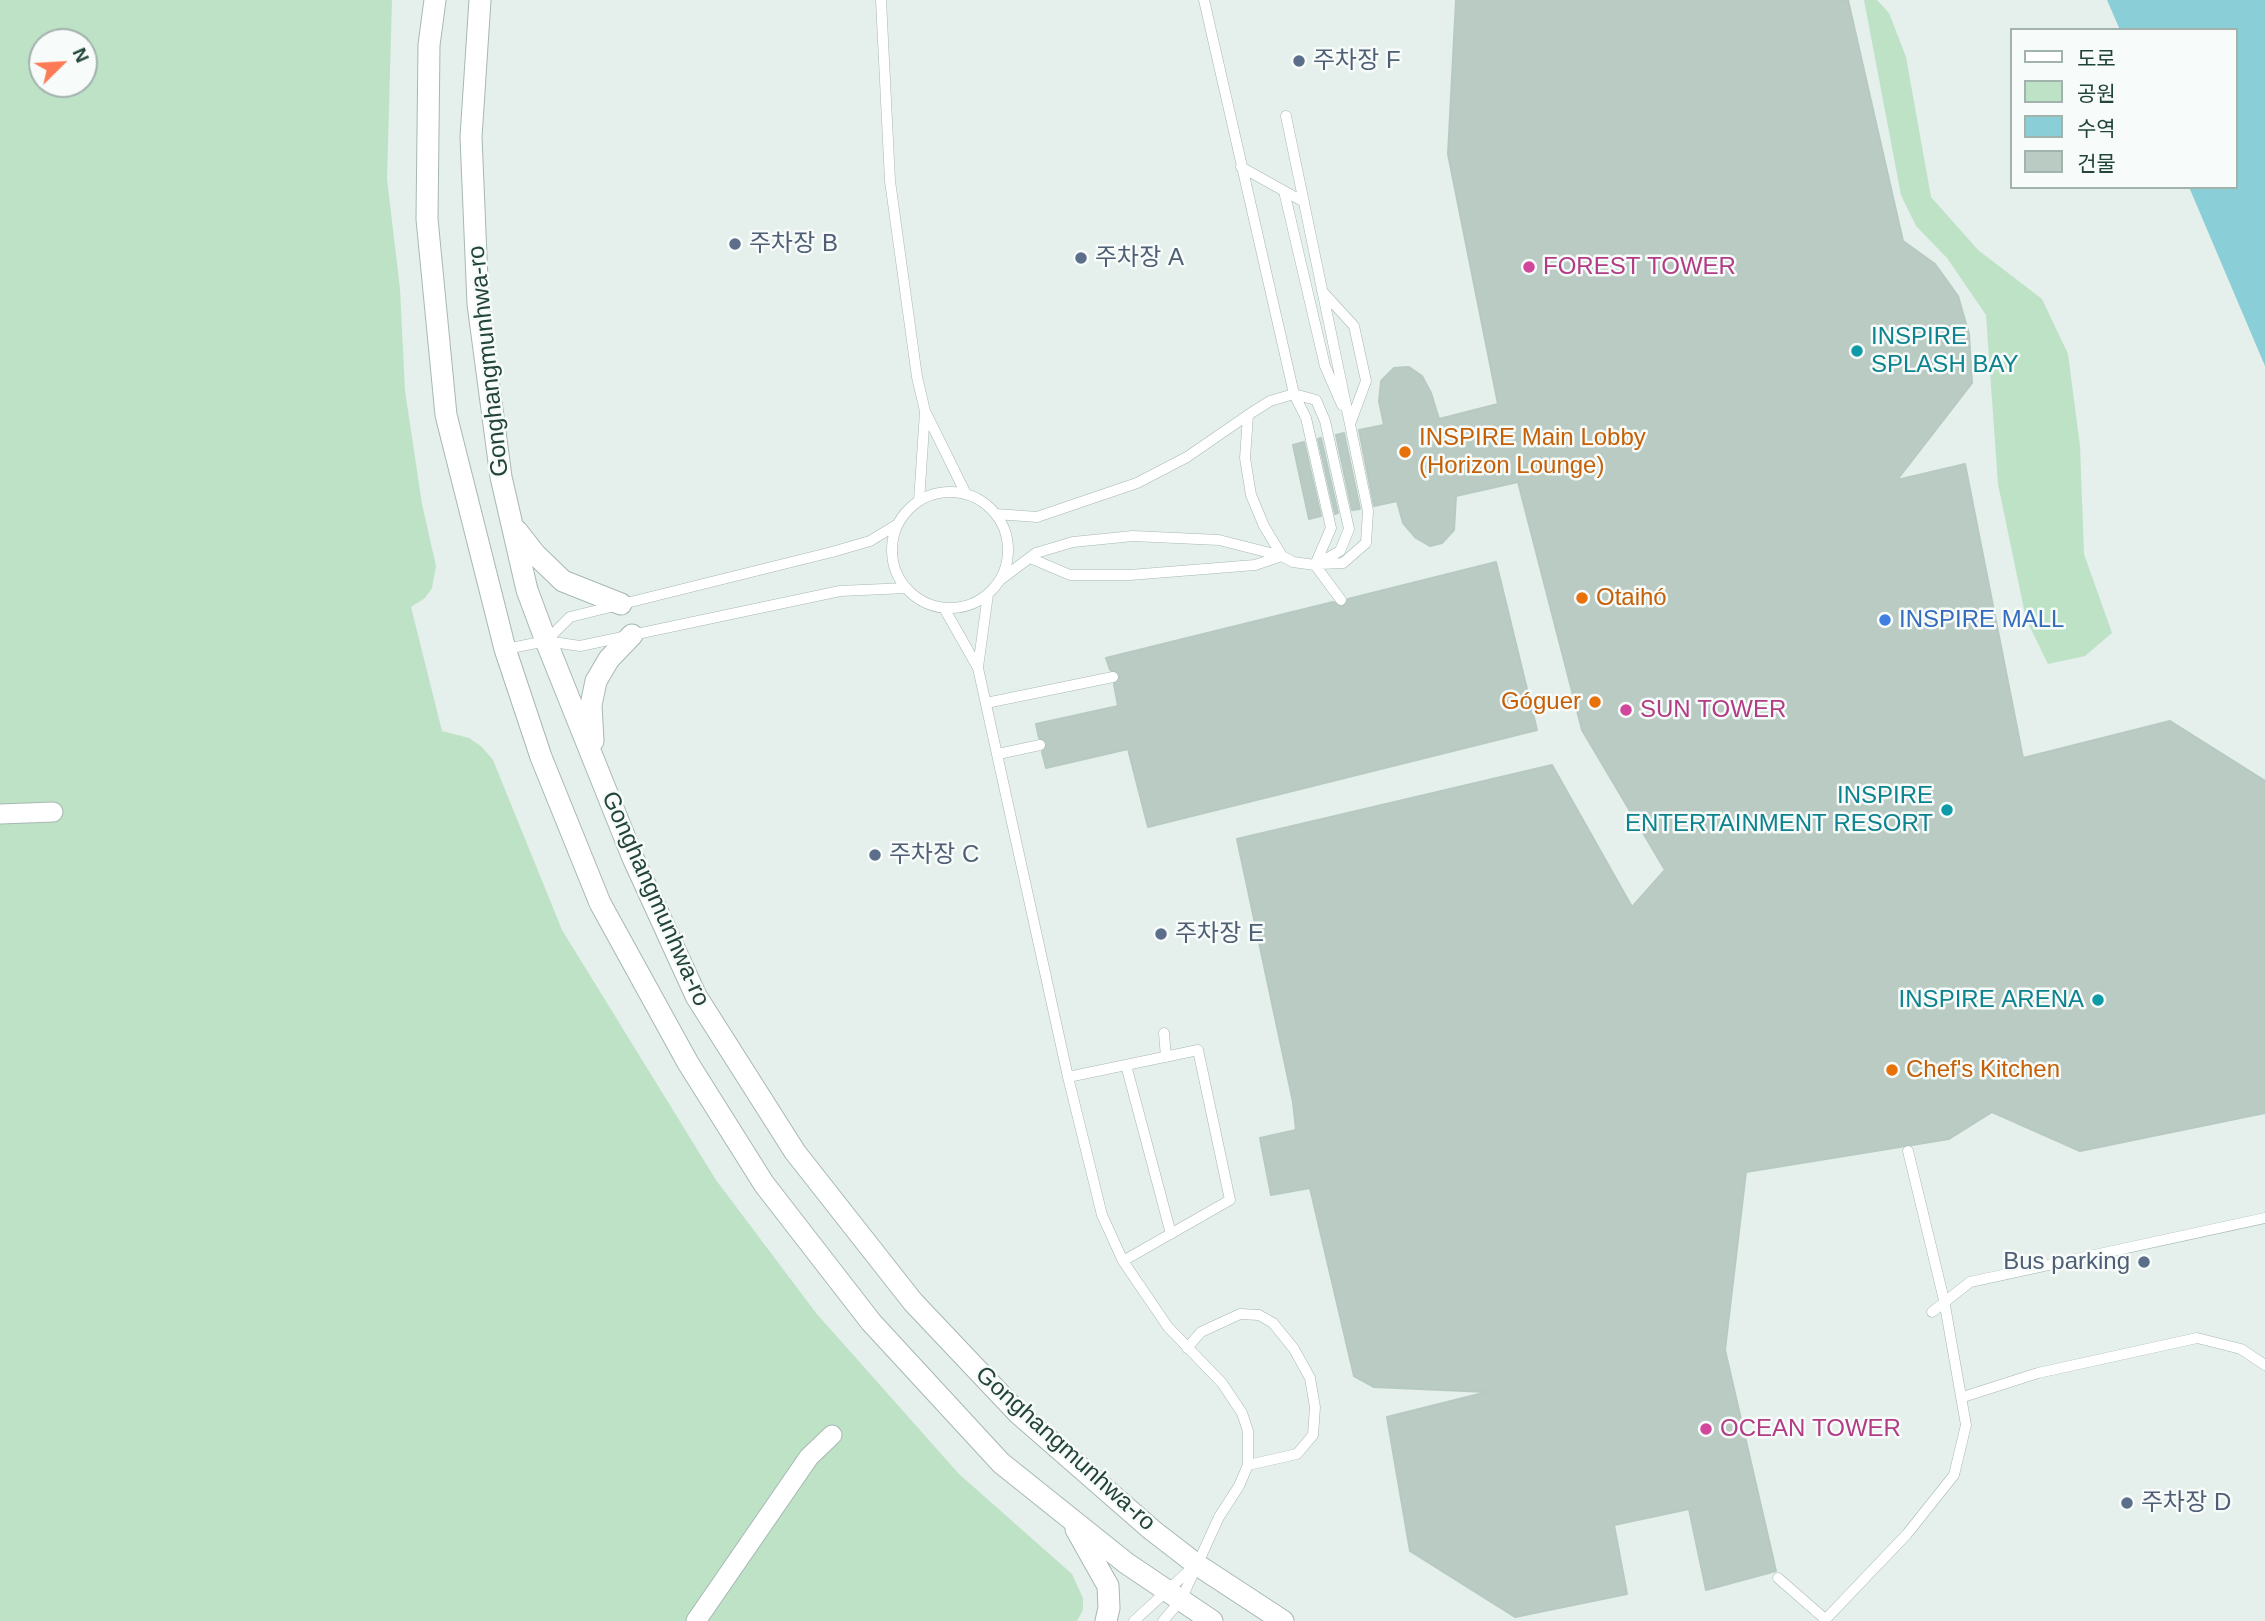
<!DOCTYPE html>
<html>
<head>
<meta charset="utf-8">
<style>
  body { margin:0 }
  #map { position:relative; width:2265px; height:1621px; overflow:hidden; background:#e5efeb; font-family:Arial,"Noto Sans KR",sans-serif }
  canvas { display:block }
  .legend { position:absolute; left:2010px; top:28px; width:228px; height:161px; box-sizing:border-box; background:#f7fbf9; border:2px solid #a2b2ad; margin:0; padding:9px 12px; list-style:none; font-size:21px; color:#22443a }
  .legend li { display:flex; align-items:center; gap:14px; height:35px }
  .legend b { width:35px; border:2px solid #a2b2ad }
  .north { position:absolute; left:28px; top:28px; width:70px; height:70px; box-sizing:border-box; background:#f7fbf9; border:2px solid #a2b2ad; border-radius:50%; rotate:66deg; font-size:19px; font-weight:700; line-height:28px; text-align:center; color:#22443a }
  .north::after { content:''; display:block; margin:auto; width:24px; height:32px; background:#fc7b56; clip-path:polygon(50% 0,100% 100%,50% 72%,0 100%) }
</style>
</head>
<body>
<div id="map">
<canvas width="2265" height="1621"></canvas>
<ul class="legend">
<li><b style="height:9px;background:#fff"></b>도로</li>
<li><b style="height:19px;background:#bde2c6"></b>공원</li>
<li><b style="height:19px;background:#8aced8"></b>수역</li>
<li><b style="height:19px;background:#bacbc4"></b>건물</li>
</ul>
<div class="north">N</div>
</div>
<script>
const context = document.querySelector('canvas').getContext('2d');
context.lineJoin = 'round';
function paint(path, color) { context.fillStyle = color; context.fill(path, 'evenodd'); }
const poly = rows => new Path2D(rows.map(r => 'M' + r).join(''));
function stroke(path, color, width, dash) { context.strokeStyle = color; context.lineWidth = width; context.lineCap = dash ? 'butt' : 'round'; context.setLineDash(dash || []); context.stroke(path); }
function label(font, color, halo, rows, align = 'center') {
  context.font = font + ' Arial,"Noto Sans KR",sans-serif'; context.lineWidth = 5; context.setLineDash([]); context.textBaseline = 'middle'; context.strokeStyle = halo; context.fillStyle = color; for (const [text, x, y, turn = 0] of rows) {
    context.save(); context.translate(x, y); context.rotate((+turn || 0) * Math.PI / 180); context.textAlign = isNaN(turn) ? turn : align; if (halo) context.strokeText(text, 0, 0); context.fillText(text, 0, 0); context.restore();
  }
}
const green = poly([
  [0,0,392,0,387,179,400,289,405,391,422,504,436,566,432,588,425,598,411,607,442,731,469,738,482,747,493,760,562,930,716,1180,816,1313,959,1474,1072,1574,1083,1598,1083,1610,1077,1621,0,1621],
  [42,42,84,42,84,84,42,84],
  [1864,0,1877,0,1889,13,1906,57,1931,197,1978,250,2042,299,2068,354,2080,446,2084,554,2112,633,2085,656,2048,664,2026,619,1998,484,1986,315,1947,258,1916,226,1901,195]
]);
const water = poly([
  [2107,0,2265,0,2265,366,2189,187,2235,187,2235,30,2120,30]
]);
const building = poly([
  [1456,0,1848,0,1903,241,1935,264,1958,296,1969,334,1972,383,1897,480,1965,464,2023,758,2170,721,2265,781,2265,1113,2080,1151,1992,1112,1949,1139,1746,1172,1725,1350,1776,1571,1706,1590,1689,1509,1614,1525,1627,1594,1515,1617,1410,1551,1387,1417,1487,1392,1374,1387,1354,1376,1310,1188,1271,1195,1260,1138,1296,1130,1293,1102,1237,839,1552,765,1632,907,1665,870,1582,730,1518,482,1456,496,1454,530,1442,543,1430,546,1416,538,1403,523,1397,501,1374,506,1359,430,1384,425,1379,401,1381,381,1394,368,1409,367,1422,376,1431,393,1439,419,1498,404,1448,154,1456,0],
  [1344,433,1360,509,1352,510,1336,435,1344,433],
  [1321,438,1338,513,1335,514,1318,439,1321,438],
  [1304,442,1321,516,1309,519,1293,445,1304,442],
  [1496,562,1537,730,1148,827,1128,749,1046,768,1042,752,1047,743,1039,738,1036,724,1118,706,1114,684,1120,675,1110,670,1106,658,1333,602,1343,607,1348,599,1496,562]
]);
const service = poly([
  [881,0,890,181,917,377,925,411,966,494],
  [1204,0,1294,394,1316,400,1325,421,1349,529,1340,551,1315,565],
  [1286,116,1368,511,1366,543,1343,563,1319,564],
  [1241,167,1304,202],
  [1284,191,1325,366,1342,405],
  [1322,291,1354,326,1366,381,1350,424],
  '892 550a58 58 0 1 1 116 0a58 58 0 1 1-116 0Z',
  [919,501,925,412],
  [996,514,1037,517,1137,483,1187,457,1248,415,1270,401,1294,394,1306,418,1331,528,1315,565,1293,562,1282,556,1264,526,1251,495,1245,458,1248,415],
  [1030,558,1070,575,1130,575,1255,565,1282,556],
  [1315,565,1341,600],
  [1000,580,1036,553,1073,542,1133,536,1219,540,1282,556],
  [944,608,978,668,1068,1077,1102,1215,1123,1261,1168,1327,1222,1383,1242,1413,1248,1431,1248,1465,1239,1486,1219,1517,1181,1600,1163,1621],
  [547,640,570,617,832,552,870,541,898,524],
  [506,649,546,641,580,646,840,591,906,588],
  [978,667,988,594],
  [986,703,1113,677],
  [998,754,1040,745],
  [1164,1033,1166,1057],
  [1126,1065,1171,1234],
  [1068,1077,1198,1050,1230,1200,1123,1261],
  [1932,1312,1970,1282,2265,1218],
  [1187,1348,1201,1332,1240,1314,1259,1315,1273,1323,1294,1349,1310,1378,1315,1407,1313,1435,1297,1454,1248,1465],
  [1963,1397,2038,1373,2197,1338,2241,1349,2265,1365],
  [1778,1578,1825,1619],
  [1134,1621,1193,1567],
  [1824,1621,1907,1534,1954,1475,1966,1425,1944,1300,1908,1151]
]);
const minor = poly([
  [0,814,53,812],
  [696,1621,809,1457,832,1435]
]);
const tertiary = poly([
  [435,0,429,45,427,219,446,415,505,649,541,757,600,903,688,1063,764,1184,871,1322,1001,1463,1126,1563,1212,1621],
  [480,0,471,137,478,304,501,477,527,590,546,641,633,858,696,996,795,1152,913,1302,1018,1413,1152,1530,1196,1564,1283,1621],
  [517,531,535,554,563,581,621,604],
  [593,741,591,705,596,681,609,659,632,635],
  [1076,1529,1108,1586,1109,1608,1106,1621]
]);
const markers = [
  [1299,61,7,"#5c6f8a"],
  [735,244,7,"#5c6f8a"],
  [1081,258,7,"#5c6f8a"],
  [1529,267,7,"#d1479c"],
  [1857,351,7,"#0f9aa8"],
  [1405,452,7,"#e8710a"],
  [1582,598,7,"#e8710a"],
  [1885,620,7,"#3f7fe0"],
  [1595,702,7,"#e8710a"],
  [1626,710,7,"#d1479c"],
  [1947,810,7,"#0f9aa8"],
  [875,855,7,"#5c6f8a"],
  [1161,934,7,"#5c6f8a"],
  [2098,1000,7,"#0f9aa8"],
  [1892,1070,7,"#e8710a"],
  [2144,1262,7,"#5c6f8a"],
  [1706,1429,7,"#d1479c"],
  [2127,1503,7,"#5c6f8a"]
];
const serviceNames = [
  ["주차장 F",1313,61],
  ["주차장 B",749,244],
  ["주차장 A",1095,258],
  ["주차장 C",889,855],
  ["주차장 E",1175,934],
  ["Bus parking",2130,1262,"right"],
  ["주차장 D",2141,1503]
];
const hotelNames = [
  ["FOREST TOWER",1543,267],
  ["SUN TOWER",1640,710],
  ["OCEAN TOWER",1720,1429]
];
const cultureNames = [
  ["INSPIRE",1871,337,"left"],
  ["SPLASH BAY",1871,365,"left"],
  ["INSPIRE",1933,796],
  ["ENTERTAINMENT RESORT",1933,824],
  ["INSPIRE ARENA",2084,1000]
];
const streetNames = [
  ["Gonghangmunhwa-ro",489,361,-96],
  ["Gonghangmunhwa-ro",655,899,66],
  ["Gonghangmunhwa-ro",1065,1449,42]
];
const foodNames = [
  ["INSPIRE Main Lobby",1419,438],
  ["(Horizon Lounge)",1419,466],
  ["Otaihó",1596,598],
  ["Góguer",1581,702,"right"],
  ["Chef's Kitchen",1906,1070]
];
const shopNames = [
  ["INSPIRE MALL",1899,620]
];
paint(green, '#bde2c6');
paint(water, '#8aced8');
paint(building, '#bacbc4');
stroke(building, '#b7cac2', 2);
stroke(service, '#a7b8b2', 11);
stroke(minor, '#a7b8b2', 21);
stroke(tertiary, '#a7b8b2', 23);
stroke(service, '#fff', 10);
stroke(minor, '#fff', 19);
stroke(tertiary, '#fff', 21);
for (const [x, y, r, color] of markers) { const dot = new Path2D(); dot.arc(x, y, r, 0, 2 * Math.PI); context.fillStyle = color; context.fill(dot); stroke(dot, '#f7fbf9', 2.5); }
label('24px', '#4e5e75', '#f7fbf9', serviceNames, 'left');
label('24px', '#b23c85', '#f7fbf9', hotelNames, 'left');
label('24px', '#0d838f', '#f7fbf9', cultureNames, 'right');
label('24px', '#22443a', '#f7fbf9', streetNames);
label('24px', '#c56008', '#f7fbf9', foodNames, 'left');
label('24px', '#366cbe', '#f7fbf9', shopNames, 'left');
</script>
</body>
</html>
